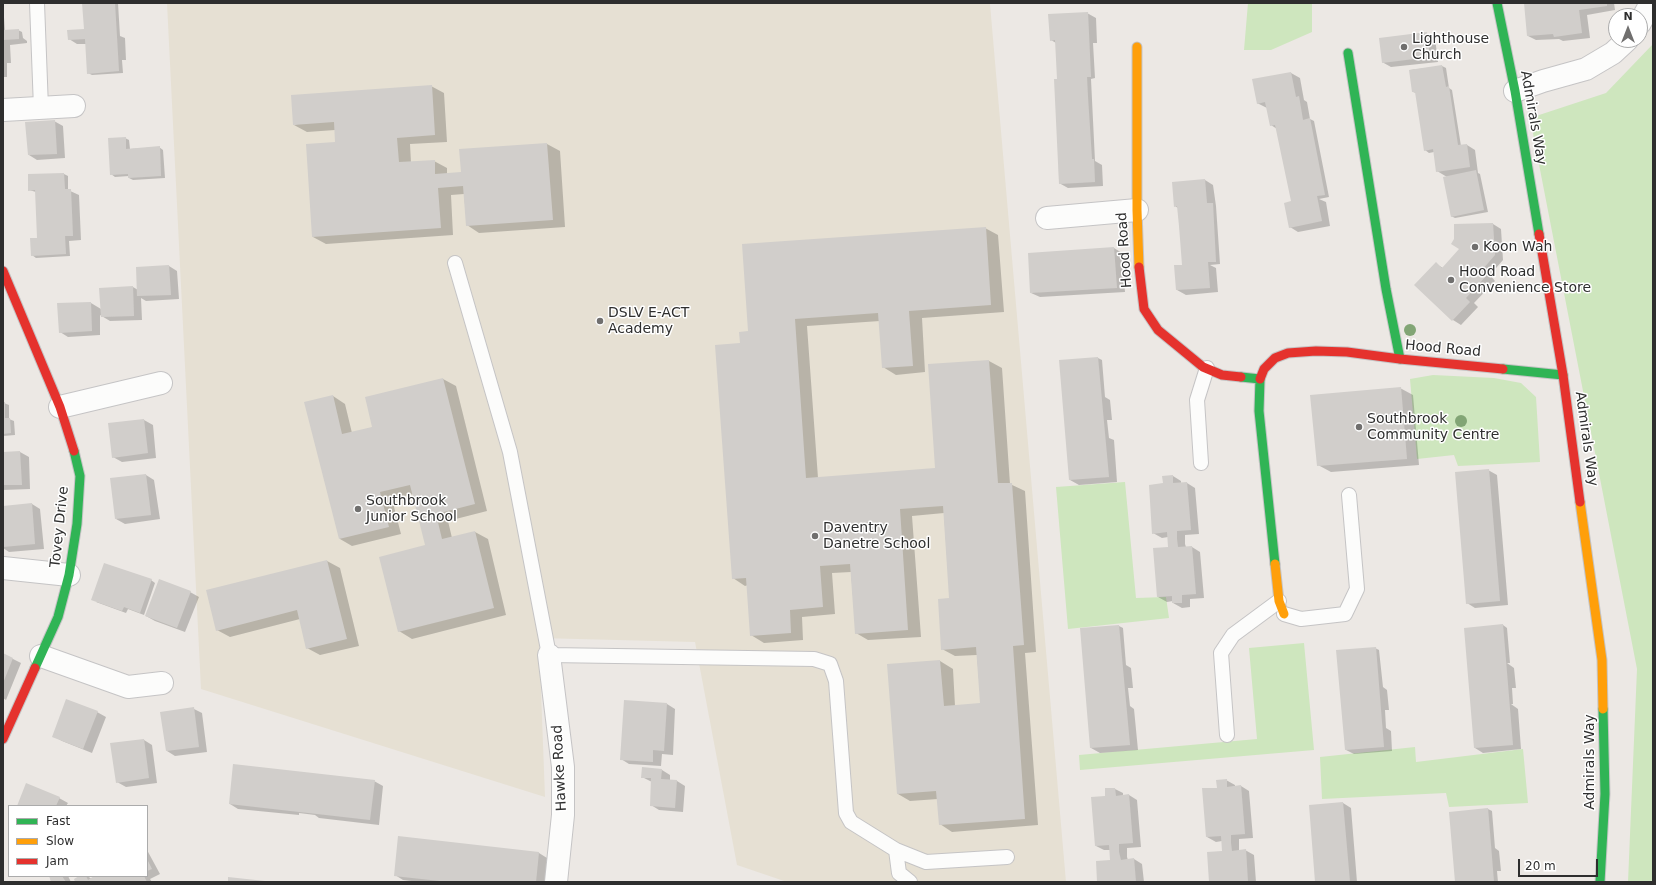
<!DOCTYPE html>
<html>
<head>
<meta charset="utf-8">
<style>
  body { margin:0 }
  #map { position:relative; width:1656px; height:885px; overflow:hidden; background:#ece8e4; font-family:"DejaVu Sans",sans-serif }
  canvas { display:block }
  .frame { position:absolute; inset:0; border:4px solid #2e2e2e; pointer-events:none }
  .legend { position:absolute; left:8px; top:805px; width:140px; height:72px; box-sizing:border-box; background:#fff; border:1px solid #ababab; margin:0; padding:5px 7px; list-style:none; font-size:12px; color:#2e2e2e }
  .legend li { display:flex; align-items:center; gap:8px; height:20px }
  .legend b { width:20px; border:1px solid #ababab }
  .north { position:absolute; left:1608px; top:8px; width:40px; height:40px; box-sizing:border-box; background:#fff; border:1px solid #ababab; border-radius:50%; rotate:0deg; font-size:11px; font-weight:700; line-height:16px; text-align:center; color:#2e2e2e }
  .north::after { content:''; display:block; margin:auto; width:14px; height:18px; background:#706f6e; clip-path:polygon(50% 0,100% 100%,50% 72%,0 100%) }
  .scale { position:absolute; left:1518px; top:859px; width:80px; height:18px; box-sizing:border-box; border:2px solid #2e2e2e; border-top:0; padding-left:5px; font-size:12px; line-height:14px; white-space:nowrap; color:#2e2e2e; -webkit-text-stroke:3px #fff; paint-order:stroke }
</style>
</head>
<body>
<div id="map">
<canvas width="1656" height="885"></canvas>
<div class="frame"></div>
<ul class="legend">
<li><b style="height:5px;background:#30b455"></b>Fast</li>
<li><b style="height:5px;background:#ff9f0a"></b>Slow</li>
<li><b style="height:5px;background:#e5322d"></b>Jam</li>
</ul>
<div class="north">N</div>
<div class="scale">20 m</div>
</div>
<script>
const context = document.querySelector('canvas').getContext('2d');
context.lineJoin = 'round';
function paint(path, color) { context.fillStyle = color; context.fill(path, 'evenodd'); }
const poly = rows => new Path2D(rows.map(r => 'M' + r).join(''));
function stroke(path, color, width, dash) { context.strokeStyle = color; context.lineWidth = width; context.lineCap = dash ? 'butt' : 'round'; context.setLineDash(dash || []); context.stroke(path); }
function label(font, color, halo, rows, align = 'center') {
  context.font = font + ' "DejaVu Sans",sans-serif'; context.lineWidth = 3; context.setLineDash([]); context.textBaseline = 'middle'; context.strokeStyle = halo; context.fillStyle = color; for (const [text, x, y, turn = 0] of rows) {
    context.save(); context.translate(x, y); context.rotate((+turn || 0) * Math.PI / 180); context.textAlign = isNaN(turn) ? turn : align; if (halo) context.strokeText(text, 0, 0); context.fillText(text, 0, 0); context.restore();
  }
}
const education = poly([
  [167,3,990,4,1066,882,787,882,737,865,695,642,539,638,545,797,201,689]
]);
const green = poly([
  [1248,3,1312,3,1312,32,1271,50,1244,50],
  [1653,44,1653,882,1628,882,1637,669,1530,118,1606,93],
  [1433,375,1494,378,1521,383,1536,397,1540,462,1458,466,1454,455,1417,459,1410,379],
  [1125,482,1136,598,1166,597,1169,618,1068,629,1056,487],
  [1304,643,1314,750,1080,770,1079,755,1257,739,1249,648],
  [1415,747,1416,762,1523,749,1528,803,1449,807,1446,793,1322,799,1320,757]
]);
const shadow = poly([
  [3,3,5,31,18,30,22,32,23,38,27,41,27,43,10,45,11,63,7,63,7,77,3,77],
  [83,3,118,3,120,36,125,38,126,60,122,60,123,73,92,75,88,73,86,44,77,44,69,39,85,30],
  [1525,3,1614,3,1615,10,1587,15,1590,38,1563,41,1559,39,1536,40,1528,36],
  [1087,13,1096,18,1097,43,1093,43,1095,78,1091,79,1095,161,1102,165,1103,186,1068,188,1059,183,1058,80,1056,43,1051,40],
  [1426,33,1435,38,1438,62,1391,67,1382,62],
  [1442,66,1446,68,1449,88,1452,90,1461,146,1467,145,1475,150,1478,173,1480,174,1488,212,1455,218,1451,216,1447,177,1437,171,1434,152,1429,153,1425,150,1416,93,1413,92,1410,70],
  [1291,73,1300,78,1304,100,1307,102,1310,119,1314,121,1329,197,1319,199,1326,202,1330,226,1298,232,1290,227,1295,202,1277,129,1271,125,1267,108,1257,103],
  [431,86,444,93,447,142,410,144,411,163,434,161,447,168,447,174,462,173,547,144,560,151,565,227,479,233,467,225,464,194,451,195,453,235,326,244,313,237,336,143,335,130,307,132,294,125],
  [54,121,63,126,65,158,37,160,29,155],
  [125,138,129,140,130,149,159,147,163,150,165,178,133,180,129,178,129,176,115,177,111,174],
  [64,174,68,176,68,190,79,195,81,240,69,241,70,256,36,258,32,255,38,238,36,192,29,190],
  [1205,180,1213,185,1216,206,1220,264,1210,265,1216,268,1218,292,1186,295,1177,290,1183,265,1178,208,1175,206],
  [1493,224,1501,229,1503,260,1490,275,1495,281,1474,303,1478,307,1461,325,1453,320,1416,285,1436,264,1443,268,1461,249],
  [985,228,998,235,1004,312,922,318,925,372,896,375,883,367,880,321,807,326,818,478,936,469,929,365,989,361,1002,368,1010,484,1025,491,1036,652,1025,653,1038,825,952,832,940,824,938,799,910,801,898,794,889,665,940,661,953,669,955,706,981,704,977,655,955,656,942,649,950,599,944,513,912,516,921,637,868,640,856,633,851,572,832,573,835,614,802,617,803,640,764,643,751,635,748,585,745,586,733,578,741,344,749,332],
  [1114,248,1122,253,1125,292,1040,297,1031,293],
  [169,266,177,271,179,299,146,301,141,298,142,320,110,321,100,315,100,335,68,337,60,332,91,303,101,309,133,287,138,290],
  [1098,358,1102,360,1105,397,1110,400,1112,420,1107,420,1109,438,1114,440,1117,482,1079,485,1070,480,1060,361],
  [443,379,456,386,487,511,448,521,452,538,475,532,488,539,506,615,412,639,399,631,427,546,413,494,392,499,401,534,352,546,340,539,333,396,345,404,352,433,374,427],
  [1400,388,1413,395,1419,465,1331,472,1318,465],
  [3,390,4,403,9,405,9,419,14,421,15,435,3,436],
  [144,420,153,425,156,458,122,462,113,457],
  [20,452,29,457,30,489,3,490,3,453],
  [1488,470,1497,475,1508,605,1475,608,1467,603],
  [146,475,154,480,160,519,125,524,116,519],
  [1173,476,1181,481,1181,483,1187,483,1195,488,1199,534,1185,535,1185,544,1186,547,1192,547,1200,552,1204,598,1190,599,1190,607,1182,608,1173,603,1173,601,1167,602,1158,597,1169,548,1168,537,1162,538,1153,533,1164,484],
  [32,504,40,509,44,549,9,552,3,548,3,507],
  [327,561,340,568,359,646,320,655,307,648,300,619,230,637,217,630],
  [151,580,155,583,144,615,128,609,126,613,96,602],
  [190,592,199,597,185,632,155,621,146,616],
  [1503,625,1507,628,1510,663,1507,663,1514,668,1516,688,1512,688,1513,704,1511,704,1518,709,1521,749,1483,753,1475,748],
  [1119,626,1123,628,1126,665,1131,668,1133,688,1128,688,1130,706,1134,709,1138,750,1100,753,1091,748,1081,629],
  [1375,648,1379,650,1383,687,1387,690,1389,710,1385,710,1386,728,1391,731,1392,751,1354,754,1346,750],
  [3,654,21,663,6,700,3,698],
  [625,701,667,704,675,709,673,755,662,754,661,766,629,764,621,759],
  [194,709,202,713,207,752,175,756,167,751],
  [97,712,106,717,92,753,62,741,53,736],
  [144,740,152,745,157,783,126,787,117,782],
  [662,770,670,775,670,781,677,781,685,786,683,812,659,810,651,805,652,782,642,777],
  [1226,780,1235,785,1235,787,1241,786,1249,791,1253,838,1239,839,1239,851,1245,850,1254,855,1256,882,1211,882,1223,852,1222,841,1216,842,1207,837,1218,788],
  [374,781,383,786,379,825,319,818,315,815,299,813,299,815,238,809,230,804],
  [1115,789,1123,793,1123,796,1129,795,1137,800,1141,847,1127,848,1127,857,1128,860,1134,859,1142,864,1144,882,1098,882,1111,861,1110,850,1104,850,1096,846,1106,797],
  [59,798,68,803,66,806,18,806],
  [1343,803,1351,808,1357,882,1316,882],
  [1488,809,1492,811,1495,848,1499,851,1501,871,1497,871,1498,882,1456,882],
  [399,837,539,853,547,858,545,882,419,882,403,880,395,875],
  [147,850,160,874,150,879,152,882,76,882,82,876,87,876,92,879,96,876,147,876],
  [50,876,68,876,71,882,51,882]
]);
const building = poly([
  [82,3,115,3,119,71,87,74,85,39,68,40,67,30,84,29],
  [1524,3,1607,3,1607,6,1579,10,1582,33,1554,37,1553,34,1527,36],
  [1088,12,1091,77,1087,77,1088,97,1092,159,1094,159,1095,182,1059,184,1054,79,1057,79,1055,40,1050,41,1048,14],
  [19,29,19,39,3,40,3,30],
  [1427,32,1430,57,1382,63,1379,38],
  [1442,65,1446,87,1449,86,1458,145,1467,144,1470,167,1436,172,1433,149,1424,151,1415,92,1412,92,1409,70],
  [1291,72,1296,97,1299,96,1303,120,1310,118,1325,195,1317,196,1322,221,1289,228,1284,203,1291,201,1275,125,1270,126,1265,102,1257,104,1252,79],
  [432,85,435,135,397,138,399,162,435,160,435,174,461,172,459,149,547,143,553,220,466,226,463,186,438,188,441,228,312,237,306,144,335,142,334,122,293,125,291,95],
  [55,120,57,154,28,155,25,122],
  [126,137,126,149,160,146,161,176,128,178,128,174,110,175,108,138],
  [1476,170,1484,210,1451,217,1443,177],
  [64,173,65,189,71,189,73,236,65,236,66,254,31,256,30,238,37,238,35,190,28,191,28,174],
  [1205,179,1207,203,1213,203,1216,262,1208,262,1210,288,1176,290,1174,265,1182,265,1179,226,1177,206,1174,207,1172,182],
  [1493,223,1495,255,1482,270,1487,275,1466,298,1470,302,1452,321,1414,285,1436,262,1442,268,1459,249,1451,244,1454,239,1454,224],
  [986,227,991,305,909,311,913,366,882,368,878,313,795,319,806,478,935,468,928,364,989,360,998,483,1012,483,1024,645,1013,646,1025,819,939,825,936,791,897,794,887,664,940,660,944,706,980,703,976,647,941,650,938,599,949,598,943,506,900,509,908,630,855,634,850,564,820,566,823,607,790,610,791,633,750,636,746,578,732,579,715,345,740,343,739,332,748,331,742,244],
  [1114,247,1117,288,1030,293,1028,253],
  [169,265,171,295,137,296,136,267],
  [133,286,134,316,101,317,99,288],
  [91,302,92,331,59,333,57,303],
  [1098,357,1109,477,1069,480,1059,360],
  [443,378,475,504,436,514,442,539,475,531,494,608,398,632,379,557,425,545,410,485,380,492,389,527,339,539,304,402,333,395,342,434,372,427,365,397],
  [1401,387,1407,459,1317,466,1310,395],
  [3,402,5,402,5,418,10,418,11,433,3,434],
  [144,419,148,453,112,458,108,423],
  [20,451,22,485,3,485,3,452],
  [1489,469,1500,601,1466,604,1455,472],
  [146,474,151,515,115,519,110,478],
  [1173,475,1173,483,1187,482,1191,530,1177,531,1177,539,1178,547,1192,546,1196,594,1182,595,1182,603,1172,603,1172,596,1157,597,1153,548,1168,547,1167,532,1152,534,1149,485,1163,483,1162,476],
  [32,503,35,544,3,547,3,506],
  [327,560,347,639,306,649,297,610,216,631,206,590],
  [104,563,152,579,140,613,124,607,122,611,91,600],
  [159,579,191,591,177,628,145,616],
  [1503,624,1513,745,1474,748,1464,628],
  [1119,625,1130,745,1090,748,1080,628],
  [1376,647,1384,747,1345,750,1336,650],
  [3,653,13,658,3,683],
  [66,699,98,711,83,749,52,737],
  [624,700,667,703,664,751,653,750,653,762,620,760],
  [194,707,199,747,166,751,160,712],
  [144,739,149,778,116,783,110,743],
  [233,764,375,780,370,820,229,804],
  [642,767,662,769,661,779,677,780,675,808,650,806,651,778,641,778],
  [1227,779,1227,787,1241,785,1245,834,1231,835,1231,843,1232,851,1246,849,1248,882,1209,882,1207,852,1222,851,1221,836,1206,837,1202,788,1217,788,1216,780],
  [26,783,60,797,56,806,17,806],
  [1105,788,1115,788,1116,796,1129,794,1133,843,1119,844,1119,852,1121,860,1134,858,1136,882,1097,882,1096,861,1110,860,1109,845,1095,846,1091,797,1105,796],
  [1343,802,1350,882,1315,882,1309,805],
  [1488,808,1494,882,1455,882,1449,812],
  [398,836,539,852,536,882,449,882,394,876],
  [147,859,152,869,147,871],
  [49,876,62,876,66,882,49,882,51,881],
  [79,876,86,876,88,880,94,876,144,876,147,882,75,882,74,879],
  [228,877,265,881,265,882,228,882]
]);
const lane = poly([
  [37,3,41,108],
  [455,263,510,452,549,655,814,659,830,664,836,681,846,813,851,822,896,850,899,873,910,882],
  [1201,463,1197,400,1207,368],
  [1284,614,1301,619,1345,614,1357,589,1349,495],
  [1227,735,1221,653,1233,635,1279,601],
  [896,850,926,862,1007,857]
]);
const street = poly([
  [1640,23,1651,3],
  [1515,91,1543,81,1586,69,1613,53,1627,40],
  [3,110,74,106],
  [1047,218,1137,210],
  [60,407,161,383],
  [3,568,69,575],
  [549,655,563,767,563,815,556,882],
  [41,656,128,687,162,683]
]);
const fast = poly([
  [1497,3,1515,91,1539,234],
  [1348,53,1386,289,1400,359],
  [1503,369,1563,375],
  [1241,377,1260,379,1259,411,1275,564],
  [35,668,58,617,69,575,77,524,80,476,74,451],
  [1600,882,1605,794,1603,709]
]);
const slow = poly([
  [1137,47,1137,210,1139,267],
  [1580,502,1602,660,1603,709],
  [1275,564,1279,601,1284,614]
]);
const jam = poly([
  [1539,234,1563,375,1580,502],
  [1139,267,1144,309,1158,330,1203,367,1222,375,1241,377],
  [3,271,60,407,74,451],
  [1260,379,1264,369,1275,358,1288,353,1316,351,1347,352,1400,359,1503,369],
  [3,739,35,668]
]);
const trees = [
  [1410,330],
  [1461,421]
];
const markers = [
  [1404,47,4,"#706f6e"],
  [1475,247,4,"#706f6e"],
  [1451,280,4,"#706f6e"],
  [600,321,4,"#706f6e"],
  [1359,427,4,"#706f6e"],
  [358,509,4,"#706f6e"],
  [815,536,4,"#706f6e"]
];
const poiNames = [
  ["Lighthouse",1412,39],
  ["Church",1412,55],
  ["Koon Wah",1483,247],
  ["Hood Road",1459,272],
  ["Convenience Store",1459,288],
  ["DSLV E-ACT",608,313],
  ["Academy",608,329],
  ["Southbrook",1367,419],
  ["Community Centre",1367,435],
  ["Southbrook",366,501],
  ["Junior School",366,517],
  ["Daventry",823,528],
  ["Danetre School",823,544]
];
const streetNames = [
  ["Admirals Way",1533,118,80],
  ["Hood Road",1125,250,-94],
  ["Hood Road",1443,349,5],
  ["Admirals Way",1586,439,82],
  ["Tovey Drive",60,527,-84],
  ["Admirals Way",1590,762,-90],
  ["Hawke Road",560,768,-93]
];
paint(education, '#e6e0d3');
paint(green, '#cee6be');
paint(shadow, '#0003');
paint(building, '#d1cecb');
stroke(lane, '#c5c4c5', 16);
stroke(street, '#c5c4c5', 24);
stroke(fast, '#c5c4c5', 11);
stroke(slow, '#c5c4c5', 11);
stroke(jam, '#c5c4c5', 11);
stroke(lane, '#fcfcfb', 14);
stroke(street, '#fcfcfb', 22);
stroke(fast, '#30b455', 9);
stroke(slow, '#ff9f0a', 9);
stroke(jam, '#e5322d', 9);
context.fillStyle = '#82a575';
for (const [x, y] of trees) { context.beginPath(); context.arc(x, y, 6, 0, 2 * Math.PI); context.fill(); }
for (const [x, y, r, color] of markers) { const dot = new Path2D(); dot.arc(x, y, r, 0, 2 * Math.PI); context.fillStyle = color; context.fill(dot); stroke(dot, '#fff', 1.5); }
label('14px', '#2e2e2e', '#fff', poiNames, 'left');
label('14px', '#2e2e2e', '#fff', streetNames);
</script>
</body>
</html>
